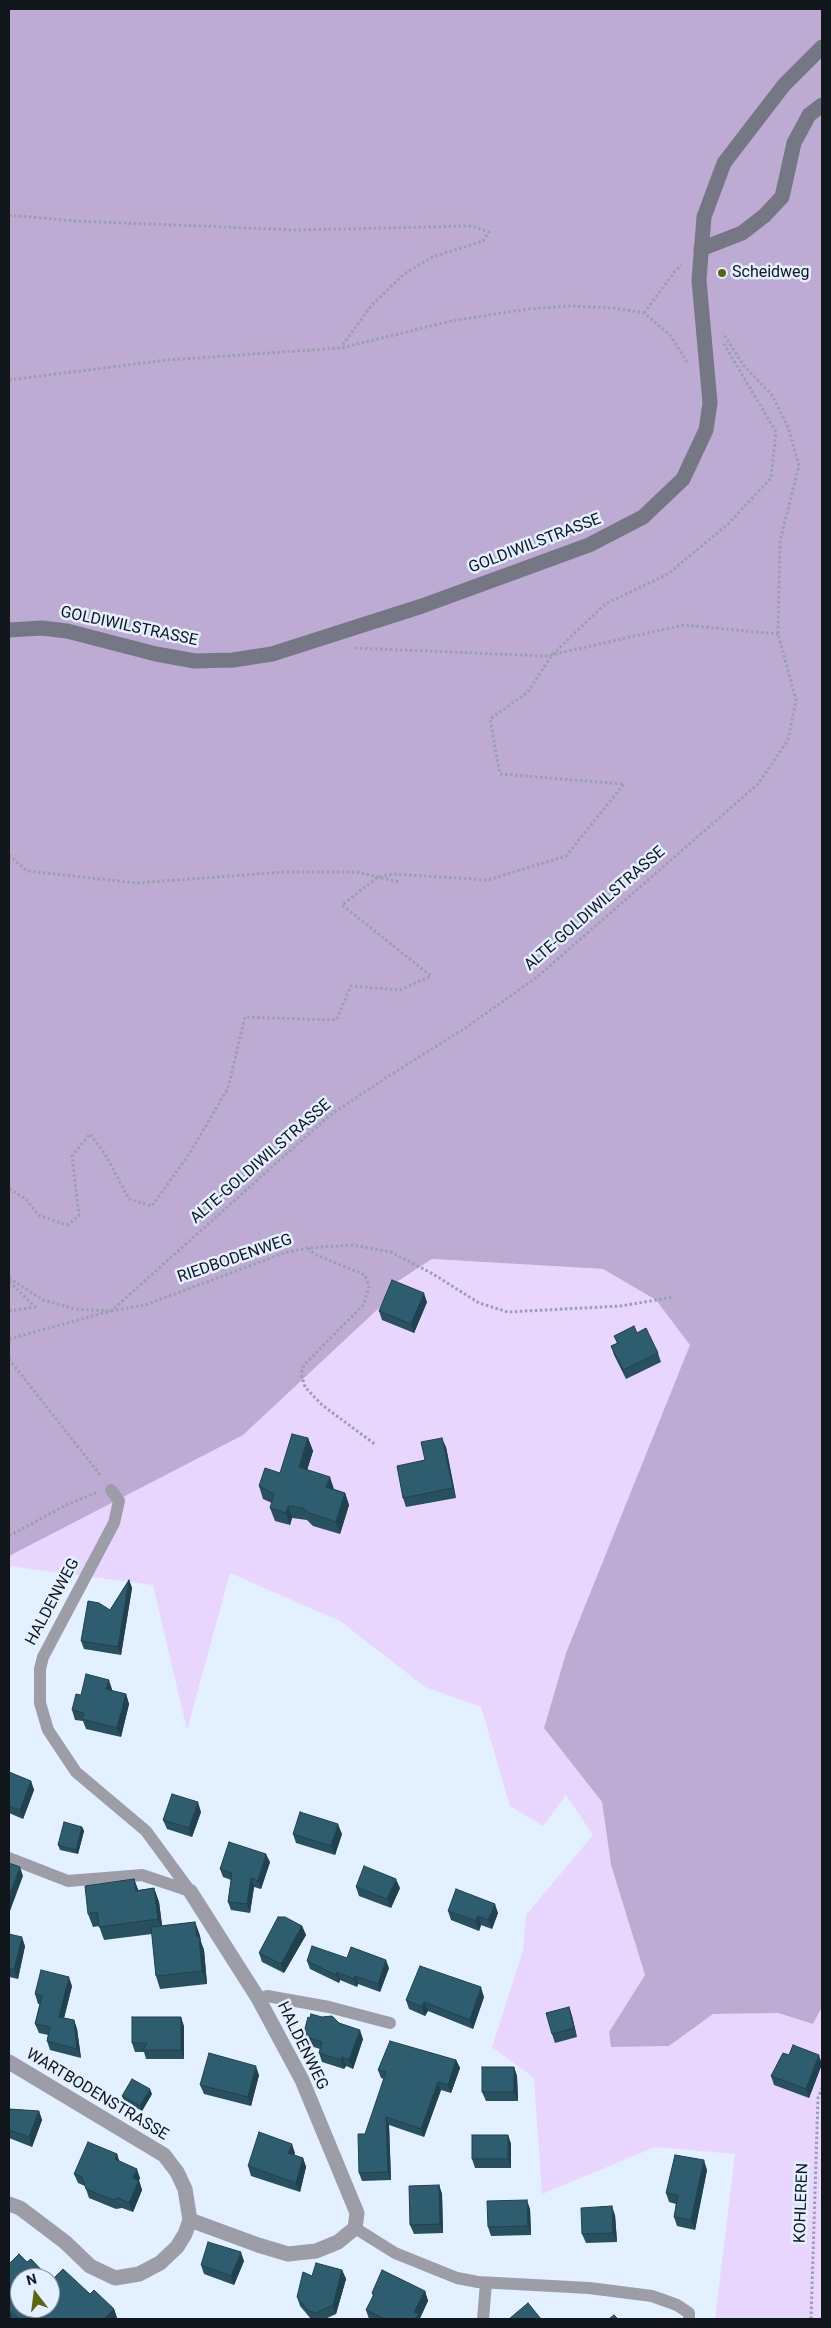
<!DOCTYPE html>
<style>
body{margin:0}
#map{position:relative;width:831px;height:2328px;overflow:hidden;background:#e3f0ff;font-family:Roboto,sans-serif}
canvas{display:block}
.frame{position:absolute;inset:0;border:10px solid #10161c;pointer-events:none}
.north{position:absolute;left:10px;top:2268px;width:50px;height:50px;box-sizing:border-box;background:#e3f0ff;border:1px solid #8f99a4;border-radius:50%;rotate:345deg;font-size:14px;font-weight:700;line-height:20px;text-align:center;color:#10161c}
.north::after{content:'';display:block;margin:auto;width:18px;height:22px;background:#5b670d;clip-path:polygon(50% 0,100% 100%,50% 72%,0 100%)}
</style>
<div id="map">
<canvas width="831" height="2328"></canvas>
<div class="frame"></div>
<div class="north">N</div>
</div>
<script>
const g = document.querySelector('canvas').getContext('2d');
g.lineJoin = 'round';
function paint(path, color) { g.fillStyle = color; g.fill(path, 'evenodd'); }
const shape = rows => new Path2D(rows.map(r => 'M' + r).join(''));
function trace(path, color, width, dash) { g.strokeStyle = color; g.lineWidth = width; g.lineCap = dash ? 'butt' : 'round'; g.setLineDash(dash || []); g.stroke(path); }
function drawText(font, color, halo, rows, align = 'center') {
  g.font = font + ' Roboto,sans-serif'; g.lineWidth = 5; g.setLineDash([]); g.textBaseline = 'middle'; g.strokeStyle = halo; g.fillStyle = color; for (const [text, x, y, turn = 0] of rows) {
    g.save(); g.translate(x, y); g.rotate((+turn || 0) * Math.PI / 180); g.textAlign = isNaN(turn) ? turn : align; if (halo) g.strokeText(text, 0, 0); g.fillText(text, 0, 0); g.restore();
  }
}
const green = shape([
 [432,1259,603,1269,656,1300,691,1345,566,1653,544,1728,602,1802,611,1865,645,1975,609,2032,669,2046,713,2014,778,2013,813,2024,822,2007,822,2319,715,2319,735,2154,655,2147,542,2194,534,2078,492,2047,523,1951,526,1915,593,1835,566,1795,543,1826,510,1806,481,1707,425,1687,340,1621,230,1573,187,1730,153,1585,9,1566,9,1556]
]);
const forest = shape([
 [9,9,822,9,822,2007,813,2024,778,2013,713,2014,669,2046,611,2047,609,2032,645,1975,611,1865,602,1802,544,1728,566,1653,690,1345,656,1300,603,1269,432,1259,394,1284,380,1307,243,1435,9,1556]
]);
const path = shape([
 [9,215,75,221,297,230,472,226,489,232,483,241,432,257,404,274,371,306,341,347],
 [644,313,675,271,682,265],
 [9,380,167,360,341,348,451,321,528,309,569,306,614,308,644,313,670,335,687,362],
 [355,648,546,656,683,625,778,634],
 [9,855,27,871,137,883,284,872,357,872,399,882],
 [9,1189,26,1199,38,1215,67,1225,79,1216,72,1156,90,1134,105,1154,129,1199,152,1206,190,1153,228,1088,245,1017,336,1020,351,986,400,990,431,976,342,905,378,877,393,874,488,880,566,856,624,784,500,774,490,719,527,693,552,655,605,604,668,574,728,524,771,478,776,432,724,344],
 [308,1248,314,1254,365,1275,369,1287,364,1304,304,1365,301,1373,305,1387,322,1405,376,1445],
 [9,1278,43,1300,75,1309,111,1311,145,1305,284,1253,307,1248,352,1245,391,1252,433,1274,479,1303,508,1312,621,1306,673,1297],
 [9,1311,35,1307,9,1281],
 [9,1339,111,1311,329,1116,387,1077,467,1027,537,977,758,784,788,740,796,700,778,634,780,541,799,466,788,427,772,395,744,366,723,333],
 [9,1359,101,1476],
 [9,1536,68,1504,96,1493],
 [811,2319,818,2098,822,2088]
]);
const lane = shape([
 [111,1490,119,1501,114,1523,43,1657,40,1669,40,1703,48,1730,76,1772,146,1831,190,1891],
 [9,1858,68,1881,142,1875,190,1891],
 [258,1998,267,1996,329,2007,390,2023],
 [355,2228,395,2253,457,2278,478,2282,589,2288,652,2296,677,2305,689,2313,689,2319],
 [483,2319,486,2283]
]);
const street = shape([
 [9,2062,164,2155,177,2172,185,2189,190,2220,185,2234,177,2247,160,2263,139,2274,115,2278,90,2266,65,2242,20,2208,9,2204],
 [190,2220,258,2245,288,2254,316,2251,338,2242,355,2228,357,2213,302,2080,258,1998,190,1891]
]);
const secondary = shape([
 [701,249,742,233,764,216,782,197,794,143,809,115,822,105],
 [9,630,42,628,67,631,156,654,195,661,233,660,272,654,422,606,589,545,643,517,683,479,706,430,710,403,699,280,704,217,724,163,784,85,822,47]
]);
const wall = shape([
 [427,1302,414,1333,382,1320,379,1311],
 [637,1333,658,1353,661,1362,626,1379,614,1355,611,1346,617,1343,614,1336],
 [308,1438,313,1451,307,1470,334,1489,345,1493,349,1505,340,1534,313,1526,307,1520,292,1518,290,1525,275,1521,270,1508,272,1503,263,1499,259,1486,280,1473],
 [446,1447,456,1498,406,1507,403,1498,425,1460],
 [129,1580,132,1588,121,1655,84,1649,81,1641,110,1610],
 [112,1689,111,1691,126,1694,129,1704,121,1737,86,1729,83,1721,75,1720,72,1710,81,1695],
 [9,1772,31,1781,34,1790,23,1819,9,1813],
 [201,1812,192,1837,167,1829,163,1820],
 [82,1827,84,1831,78,1854,60,1850,58,1845],
 [293,1834,342,1834,335,1855,296,1843],
 [270,1862,261,1889,254,1887,250,1913,231,1910,228,1902,231,1880,223,1877,220,1869],
 [134,1879,138,1890,154,1888,159,1902,162,1926,195,1922,200,1936,201,1942,204,1950,207,1984,160,1989,156,1976,152,1934,104,1940,99,1926,93,1927,88,1914],
 [356,1887,400,1888,391,1908,359,1896],
 [448,1911,498,1913,492,1929,481,1925,479,1931,451,1920],
 [302,1926,306,1935,284,1973,262,1962,259,1953],
 [9,1934,25,1946,18,1979,9,1977],
 [347,1958,389,1968,380,1992,358,1984,357,1987,340,1980,339,1983,310,1969,307,1961],
 [72,1986,64,2018,74,2020,77,2029,81,2058,50,2050,47,2041,48,2035,39,2033,35,2024,40,2004,38,2004,35,1994],
 [484,1997,473,2029,428,2011,425,2016,409,2009,406,2000],
 [569,2007,572,2016,577,2037,555,2043,552,2034],
 [339,2023,363,2039,353,2069,346,2066,344,2069,322,2062,319,2053,320,2049,307,2045,303,2036],
 [184,2026,184,2059,146,2059,144,2052,135,2052,132,2043],
 [789,2055,822,2064,809,2098,774,2085,771,2076],
 [456,2060,460,2068,451,2093,441,2090,424,2137,389,2125,391,2180,362,2181,359,2173,384,2079,381,2078,378,2070],
 [514,2067,517,2076,518,2101,486,2101,482,2092],
 [259,2075,251,2106,204,2094,200,2085],
 [152,2094,142,2111,124,2101,122,2096],
 [9,2109,39,2111,42,2120,32,2147,9,2138],
 [508,2135,511,2144,511,2168,475,2168,472,2159],
 [295,2153,294,2155,303,2158,306,2167,300,2192,251,2176,248,2166],
 [117,2154,119,2161,140,2178,139,2180,142,2190,133,2212,122,2208,116,2209,89,2198,85,2186,78,2183,74,2174],
 [707,2170,695,2230,677,2226,674,2217,676,2204,669,2202,666,2193],
 [439,2185,442,2194,443,2233,414,2234,410,2225],
 [530,2209,531,2235,491,2236,488,2227],
 [615,2215,617,2242,586,2243,582,2234],
 [244,2261,234,2285,204,2274,201,2265],
 [27,2262,51,2281,90,2294,114,2309,117,2318,116,2319,9,2319,9,2264],
 [342,2270,346,2279,336,2314,325,2319,311,2319,300,2306,297,2297,312,2276],
 [425,2291,428,2301,420,2318,421,2319,369,2319,366,2310,373,2296,372,2293]
]);
const shadedWall = shape([
 [424,1293,427,1302,414,1333,411,1324],
 [308,1438,313,1451,304,1480,299,1467],
 [442,1438,446,1447,456,1498,453,1488],
 [330,1477,334,1489,326,1487],
 [345,1493,349,1505,340,1534,336,1522],
 [288,1506,292,1518,290,1525,286,1513],
 [129,1580,132,1588,121,1655,118,1647],
 [109,1680,112,1689,109,1698,106,1689],
 [126,1694,129,1704,121,1737,117,1728],
 [31,1781,34,1790,23,1819,20,1810],
 [198,1802,201,1812,192,1837,189,1828],
 [338,1824,342,1834,335,1855,331,1846],
 [82,1827,84,1831,78,1854,76,1850],
 [266,1854,270,1862,261,1889,258,1881],
 [20,1867,23,1876,10,1911,9,1909,9,1896],
 [251,1878,254,1887,250,1913,247,1904],
 [134,1879,139,1892,136,1891],
 [396,1879,400,1888,391,1908,387,1899],
 [154,1888,159,1902,163,1932,158,1919],
 [495,1904,498,1913,492,1929,488,1920],
 [478,1916,481,1925,479,1931,476,1921],
 [195,1922,200,1936,201,1942,204,1950,207,1984,202,1971],
 [302,1926,306,1935,284,1973,281,1964],
 [22,1937,25,1946,18,1979,14,1970],
 [386,1960,389,1968,380,1992,378,1984],
 [337,1972,340,1980,339,1983,336,1975],
 [355,1976,358,1984,357,1987,354,1979],
 [69,1977,72,1986,62,2026,59,2017],
 [481,1987,484,1997,473,2029,470,2020],
 [424,2002,428,2011,425,2016,422,2007],
 [569,2007,572,2016,577,2037,574,2028],
 [181,2017,184,2026,184,2059,181,2050],
 [74,2020,77,2029,81,2058,77,2049],
 [360,2030,363,2039,353,2069,349,2060],
 [819,2055,822,2064,809,2098,806,2089],
 [342,2057,346,2066,344,2069,341,2060],
 [456,2060,460,2068,451,2093,448,2085],
 [256,2066,259,2075,251,2106,248,2097],
 [514,2067,517,2076,518,2101,514,2092],
 [438,2082,441,2090,424,2137,421,2129],
 [150,2089,152,2094,142,2111,140,2106],
 [39,2111,42,2120,32,2147,29,2137],
 [386,2117,389,2125,391,2180,388,2172],
 [508,2135,511,2144,511,2168,508,2159],
 [292,2144,295,2153,292,2162,288,2153],
 [117,2154,120,2163,115,2159],
 [303,2158,306,2167,300,2192,296,2183],
 [704,2160,707,2170,695,2230,691,2220],
 [137,2169,140,2178,136,2187,133,2178],
 [139,2181,142,2190,133,2212,129,2203],
 [439,2185,442,2194,443,2233,440,2224],
 [527,2200,530,2209,531,2235,528,2226],
 [612,2206,615,2215,617,2242,613,2233],
 [241,2252,244,2261,234,2285,231,2276],
 [342,2270,346,2279,336,2314,333,2305],
 [425,2291,428,2301,420,2318,421,2319,416,2319,414,2312],
 [114,2309,117,2318,116,2319,104,2319],
 [9,2310,13,2319,9,2319]
]);
const building = shape([
 [392,1280,424,1293,411,1324,379,1311,392,1280],
 [634,1326,637,1333,646,1328,658,1353,623,1370,611,1346,618,1343,614,1336,634,1326],
 [292,1434,308,1438,299,1467,330,1477,326,1487,345,1493,336,1522,309,1513,303,1508,288,1506,286,1513,270,1508,274,1494,259,1486,265,1468,280,1473,292,1434],
 [442,1438,453,1488,403,1498,397,1466,425,1460,421,1442,442,1438],
 [129,1580,118,1647,81,1641,88,1601,99,1603,110,1610,129,1580],
 [86,1674,109,1680,106,1689,126,1694,117,1728,82,1719,84,1713,72,1710,76,1694,81,1695,86,1674],
 [9,1772,31,1781,20,1810,9,1806,9,1772],
 [172,1794,198,1802,189,1828,163,1820,172,1794],
 [300,1812,338,1824,331,1846,293,1834,300,1812],
 [64,1822,82,1827,76,1850,58,1845,64,1822],
 [229,1842,266,1854,258,1881,251,1878,247,1904,228,1902,232,1873,220,1869,229,1842],
 [9,1863,20,1867,9,1896,9,1863],
 [364,1866,396,1879,387,1899,356,1887,364,1866],
 [134,1879,136,1891,154,1888,158,1919,99,1927,97,1912,88,1914,85,1886,134,1879],
 [456,1889,495,1904,488,1920,478,1916,476,1921,448,1911,456,1889],
 [278,1917,285,1917,302,1926,281,1964,259,1953,278,1917],
 [195,1922,197,1937,199,1936,202,1971,156,1976,151,1927,195,1922],
 [9,1934,22,1937,14,1970,9,1968,9,1934],
 [312,1946,347,1958,351,1947,386,1960,378,1984,355,1976,354,1979,337,1972,336,1975,307,1961,312,1946],
 [420,1966,481,1987,470,2020,424,2002,422,2007,406,2000,420,1966],
 [41,1970,69,1977,59,2017,74,2020,77,2049,47,2041,50,2027,35,2024,42,1996,35,1994,41,1970],
 [569,2007,574,2028,552,2034,546,2013,569,2007],
 [311,2014,322,2017,332,2016,339,2023,360,2030,349,2060,342,2057,341,2060,319,2053,322,2042,303,2036,308,2017,310,2018,311,2014],
 [132,2017,181,2017,181,2050,143,2050,147,2043,132,2043,132,2017],
 [390,2041,456,2060,448,2085,438,2082,421,2129,386,2117,388,2172,359,2173,358,2134,365,2134,386,2072,378,2070,390,2041],
 [793,2045,819,2055,806,2089,771,2076,783,2053,789,2055,793,2045],
 [209,2053,256,2066,248,2097,200,2085,209,2053],
 [482,2067,514,2067,514,2092,482,2092,482,2067],
 [132,2079,150,2089,140,2106,122,2096,132,2079],
 [9,2109,39,2111,29,2137,9,2130,9,2109],
 [259,2132,292,2144,288,2153,303,2158,296,2183,248,2166,259,2132],
 [472,2135,508,2135,508,2159,472,2159,472,2135],
 [88,2142,117,2154,115,2159,137,2169,133,2178,139,2181,129,2203,118,2198,113,2200,86,2189,82,2177,74,2174,88,2142],
 [675,2155,704,2160,691,2220,674,2217,678,2195,666,2193,675,2155],
 [439,2185,440,2224,410,2225,409,2186,439,2185],
 [527,2200,528,2226,488,2227,487,2201,527,2200],
 [612,2206,613,2233,582,2234,581,2208,612,2206],
 [208,2242,241,2252,231,2276,201,2265,208,2242],
 [19,2254,27,2262,31,2259,49,2278,20,2278,20,2308,50,2308,50,2280,51,2281,63,2269,90,2294,94,2290,114,2309,104,2319,19,2319,9,2310,9,2311,9,2264,19,2254],
 [316,2263,342,2270,333,2305,316,2313,309,2311,297,2297,303,2272,312,2276,316,2263],
 [382,2270,425,2291,414,2312,419,2314,416,2319,385,2319,366,2310,374,2294,372,2293,382,2270],
 [528,2303,541,2319,509,2319,528,2303],
 [614,2315,618,2319,609,2319,614,2315]
]);
const markers = [
 [722,273,5,"#5b670d"]
];
const poiNames = [
 ["Scheidweg",732,273]
];
const streetNames = [
 ["GOLDIWILSTRASSE",535,544,-21],
 ["GOLDIWILSTRASSE",129,627,12],
 ["ALTE-GOLDIWILSTRASSE",595,909,-41],
 ["ALTE-GOLDIWILSTRASSE",261,1162,-41],
 ["RIEDBODENWEG",235,1259,-19],
 ["HALDENWEG",53,1602,-62],
 ["HALDENWEG",302,2046,64],
 ["WARTBODENSTRASSE",97,2095,31],
 ["KOHLEREN",802,2203,-88]
];
paint(green, '#e9d6ff');
paint(forest, '#beabd3');
trace(path, '#97a1ad', 3, [2.5, 2.5]);
trace(lane, '#9c9da7', 12);
trace(street, '#9c9da7', 15);
trace(secondary, '#757784', 15);
paint(wall, '#28505f');
paint(shadedWall, '#20414e');
paint(building, '#2e5d6f');
trace(building, '#20414e', 1);
for (const [x, y, r, color] of markers) { const dot = new Path2D(); dot.arc(x, y, r, 0, 2 * Math.PI); g.fillStyle = color; g.fill(dot); trace(dot, '#e3f0ff', 2); }
drawText('16px', '#10161c', '#e3f0ff', poiNames, 'left');
drawText('16px', '#10161c', '#e3f0ff', streetNames);
</script>
